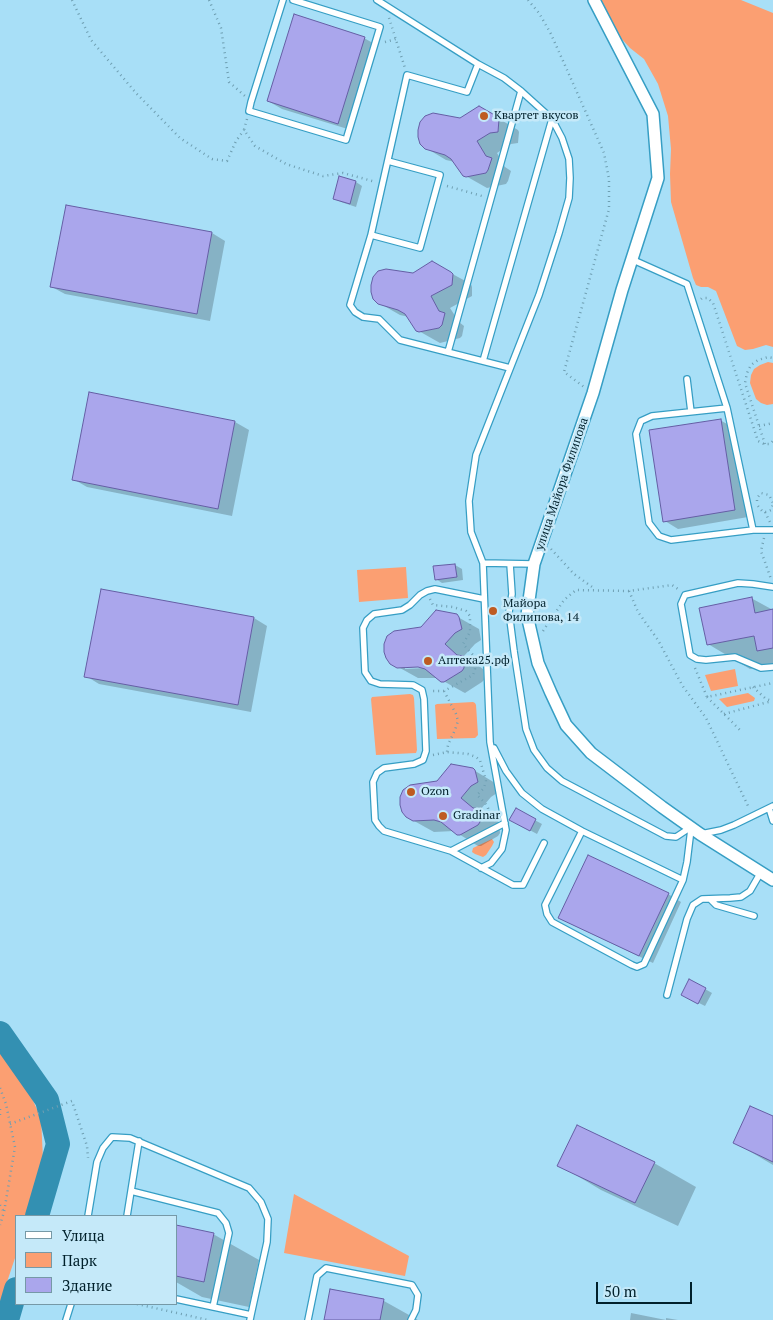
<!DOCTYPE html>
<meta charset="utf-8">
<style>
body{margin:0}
#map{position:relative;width:773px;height:1320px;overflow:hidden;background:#a8dff7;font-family:"PT Serif",serif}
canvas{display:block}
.legend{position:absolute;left:15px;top:1215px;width:162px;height:90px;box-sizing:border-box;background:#c5e9f9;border:1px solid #7699a7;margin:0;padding:6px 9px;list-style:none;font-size:15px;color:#00202b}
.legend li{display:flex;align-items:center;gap:10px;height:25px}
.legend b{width:25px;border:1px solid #7699a7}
.scale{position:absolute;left:596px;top:1282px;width:96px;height:22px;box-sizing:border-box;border:2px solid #00202b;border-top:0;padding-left:6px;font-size:15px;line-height:18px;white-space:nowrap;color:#00202b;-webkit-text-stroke:4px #c5e9f9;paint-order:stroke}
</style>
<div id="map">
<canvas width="773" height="1320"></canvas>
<ul class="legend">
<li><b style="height:6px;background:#fff"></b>Улица</li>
<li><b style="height:14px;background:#fb9f72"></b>Парк</li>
<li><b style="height:14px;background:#aaa6ec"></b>Здание</li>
</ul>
<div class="scale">50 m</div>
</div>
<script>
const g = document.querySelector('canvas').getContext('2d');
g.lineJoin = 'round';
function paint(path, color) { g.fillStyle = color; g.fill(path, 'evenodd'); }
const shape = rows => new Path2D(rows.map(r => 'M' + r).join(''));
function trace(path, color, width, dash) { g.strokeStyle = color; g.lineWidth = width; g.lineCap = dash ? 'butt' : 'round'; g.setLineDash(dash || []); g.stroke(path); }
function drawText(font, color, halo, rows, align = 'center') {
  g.font = font + ' "PT Serif",serif'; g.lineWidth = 5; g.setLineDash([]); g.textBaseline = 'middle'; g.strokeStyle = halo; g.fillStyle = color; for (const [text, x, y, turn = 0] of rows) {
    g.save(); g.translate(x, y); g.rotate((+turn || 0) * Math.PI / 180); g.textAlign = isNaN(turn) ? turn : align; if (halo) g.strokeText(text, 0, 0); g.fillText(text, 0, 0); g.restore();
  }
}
const green = shape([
 [591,0,741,0,773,13,773,347,766,345,753,349,745,350,737,346,716,291,708,287,701,287,696,285,693,278,671,202,670,174,671,149,668,116,658,84,644,59,630,48,610,26],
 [768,362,773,363,773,404,767,405,761,403,756,399,750,383,751,375,754,369,760,365],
 [406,567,408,598,359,602,357,570],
 [735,669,738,686,711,691,705,675],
 [748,693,755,698,754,701,727,707,719,699],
 [410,694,413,695,414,698,417,750,416,753,376,755,371,699,372,697],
 [473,702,475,703,476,705,478,735,475,738,437,739,435,705,437,704],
 [492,839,494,842,492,846,486,855,483,857,475,854,472,852,473,848],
 [0,1050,29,1092,41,1118,43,1159,38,1188,29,1216,16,1216,16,1255,0,1303],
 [294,1194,409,1256,405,1276,284,1253]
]);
const shadow = shape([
 [364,38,378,46,351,130,282,109,268,101],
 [479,107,518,130,519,132,518,143,511,144,497,153,505,167,511,171,508,181,506,184,487,188,464,175,455,162,446,160,426,148,460,119],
 [356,182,362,186,356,207,341,202,335,199],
 [212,233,225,241,210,321,65,294,52,287],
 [432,263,471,284,472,287,472,296,450,308,459,322,464,326,462,336,460,338,440,343,417,330,409,317,400,315,379,303,414,274],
 [90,394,235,422,249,430,232,516,87,487,73,479],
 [720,420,734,428,748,517,678,529,665,521],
 [455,565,462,569,463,580,442,583,436,579],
 [751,598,773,610,773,664,750,669,708,644],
 [456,616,479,629,481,640,475,644,464,656,483,669,484,680,482,682,465,693,463,692,438,678,418,678,391,663,422,628],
 [424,665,424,668,405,669,405,666],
 [254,618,267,626,251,712,99,684,86,676],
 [472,769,495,783,497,793,491,797,480,810,499,822,500,833,498,836,481,846,478,846,454,831,434,832,407,817,438,782],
 [516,810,542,824,537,834,511,820],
 [668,894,681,902,653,963,573,925,559,917],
 [705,989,712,993,705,1006,689,998],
 [773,1118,773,1165,734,1142],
 [654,1163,696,1187,678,1226,601,1190,559,1165],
 [176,1227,213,1234,259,1260,249,1307,202,1297,176,1282],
 [331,1290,384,1301,418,1320,326,1320],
 [631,1313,666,1320,630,1320],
 [666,1318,678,1320,666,1320]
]);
const river = shape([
 [0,1033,47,1100,58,1144,37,1216],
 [7,1320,16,1289]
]);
const building = shape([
 [294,14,365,37,338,124,267,101,294,14],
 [479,106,498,117,499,119,498,132,490,133,477,141,486,156,492,158,488,170,486,173,466,177,463,176,451,159,445,155,425,149,420,144,418,137,418,130,420,122,425,116,433,113,460,118,479,106],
 [339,176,356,181,350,204,333,199,339,176],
 [66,205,212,232,197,314,50,287,66,205],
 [432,261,451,272,453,274,452,285,431,296,439,311,445,313,442,325,439,328,419,332,416,331,405,314,398,310,378,304,373,299,371,292,371,285,373,277,378,271,386,269,413,273,432,261],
 [89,392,235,421,218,509,72,480,89,392],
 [721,419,735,510,663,522,649,430,721,419],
 [455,564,457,577,435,580,433,566,455,564],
 [101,589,254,617,238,705,84,677,101,589],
 [752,597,755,613,773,609,773,648,757,651,754,636,707,645,699,608,752,597],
 [436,610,457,614,459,617,462,629,455,633,445,644,457,655,464,656,464,668,462,671,444,682,441,682,425,669,418,667,397,668,390,664,386,658,384,652,384,644,387,636,394,631,421,627,436,610],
 [451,764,473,768,475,770,478,782,471,786,461,798,473,808,479,809,480,822,478,825,460,835,457,835,441,822,434,820,413,821,406,817,402,812,400,805,400,797,403,790,410,785,437,781,451,764],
 [516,808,536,819,530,831,509,820,516,808],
 [588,855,669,893,639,956,558,918,588,855],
 [689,979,706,988,698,1004,681,995,689,979],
 [750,1106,773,1116,773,1162,733,1143,750,1106],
 [577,1125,655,1162,635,1203,557,1166,577,1125],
 [176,1225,214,1233,204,1282,176,1276,176,1225],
 [330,1289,384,1299,380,1320,324,1320,330,1289]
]);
const path = shape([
 [72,0,91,40,136,93,180,138,212,159,227,161,236,141,244,130],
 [209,0,221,28,229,82,245,96],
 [528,0,539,13,551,34,604,153,609,179,609,209,564,372,584,387],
 [389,18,405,68],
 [385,42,396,39],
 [247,119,244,130,255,146,286,164,323,176,343,173,376,182],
 [447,186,482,196],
 [701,299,702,298,708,298,713,303,758,441,764,444,770,444,773,441],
 [759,426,773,423],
 [765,444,745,383,747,373,751,365,758,360,768,357,773,358],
 [757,501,757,498,761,493,769,495,773,503],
 [758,506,763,512,767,512,771,510,773,504],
 [765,512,770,522],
 [764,538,761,551,771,579],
 [551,549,574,574,595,589],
 [629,591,638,612,658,640,682,685,706,718,749,808],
 [430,599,433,605,453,607,466,611,470,616,470,632,463,644,473,655,475,669,473,675,444,691,431,691],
 [543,631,564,600,576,590,629,591,672,585,678,589],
 [695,668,707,697,773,683],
 [753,687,766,699,772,701],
 [444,691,456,714,458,721,455,730,448,745,447,752],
 [707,697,742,732],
 [724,714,772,701],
 [433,755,447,752,468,754,476,757,480,760,486,781,484,788,477,795,485,803,488,808,489,823],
 [0,1088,6,1104,15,1147,4,1212,0,1225],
 [0,1109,0,1115],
 [10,1124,72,1101,87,1146,88,1158],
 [0,1205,4,1212],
 [137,1304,208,1320]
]);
const lane = shape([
 [283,0,251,102,249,111,346,140,380,27,293,0],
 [377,0,478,64,504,78,521,91,552,119,562,138,569,159,570,178,569,198,559,233,539,295,476,455,469,501,471,532,483,563],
 [478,64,467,92,407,75,371,235,350,305,355,312,363,317,379,319,400,340,510,368],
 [371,235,420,248,440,175,388,161],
 [631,259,687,284,727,408,753,530,773,530],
 [448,352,521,91],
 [483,361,552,119],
 [687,379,691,412],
 [727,408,652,416,641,421,636,434,649,523,659,536,671,540,753,530],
 [510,564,512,594,509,612,514,651,526,729,534,750,547,768,562,781,666,836,676,837,691,827],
 [773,587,753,584,738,583,685,595,681,604,690,655,697,659,706,660,735,657,761,668,773,667],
 [484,599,435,589,427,591,420,595,410,605,402,610,374,614,367,620,363,628,365,672,371,681,380,684,413,685,422,690,424,699,426,751,423,760,414,764,384,768,377,773,373,782,375,820,379,826,384,831,451,851,505,823],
 [494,748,506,771,522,793,542,809,582,831,683,880,687,862,691,829],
 [769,808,773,821],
 [582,831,545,905,547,914,552,922,632,965,637,967,644,964,683,880],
 [701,834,721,830,734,825,773,806],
 [451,851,513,885,523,885,544,843],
 [481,868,491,863,502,849,506,830,490,742,483,563,534,564],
 [710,899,716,905,754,916],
 [667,995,687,919,693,905,702,899,730,898,741,897,750,891,761,872],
 [131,1191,218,1213,226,1223,229,1233,213,1307],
 [88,1216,97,1162,103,1148,112,1137,130,1138,249,1188,261,1202,268,1219,267,1242,251,1315],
 [127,1216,139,1141],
 [176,1299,251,1315,250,1320],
 [66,1320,71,1304],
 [308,1320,317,1276,326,1268,412,1285,418,1295,416,1310,411,1320]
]);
const street = shape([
 [594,0,653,114,658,178,622,290,593,393,534,564,527,615,538,663,551,693,566,725,591,753,662,807,700,834,773,880]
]);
const markers = [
 [484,116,5,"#be5b22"],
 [493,611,5,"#be5b22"],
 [428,661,5,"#be5b22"],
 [411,792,5,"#be5b22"],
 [443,816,5,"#be5b22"]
];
const poiNames = [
 ["Квартет вкусов",494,116],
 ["Майора",503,604],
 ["Филипова, 14",503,618],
 ["Аптека25.рф",438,661],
 ["Ozon",421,792],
 ["Gradinar",453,816]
];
const streetNames = [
 ["улица Майора Филипова",562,484,-71]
];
paint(green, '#fb9f72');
paint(shadow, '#0003');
trace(river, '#3390b2', 24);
paint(building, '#aaa6ec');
trace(building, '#655ea4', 1);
trace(lane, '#369ec4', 8);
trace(street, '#369ec4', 14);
trace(path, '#6f9fb2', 2.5, [1, 4]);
trace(lane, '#fff', 5.5);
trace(street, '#fff', 11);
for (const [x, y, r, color] of markers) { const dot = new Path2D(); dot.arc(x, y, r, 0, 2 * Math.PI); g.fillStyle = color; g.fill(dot); trace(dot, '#c5e9f9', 2); }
drawText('12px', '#00202b', '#c5e9f9', poiNames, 'left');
drawText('12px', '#00202b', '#c5e9f9', streetNames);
</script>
